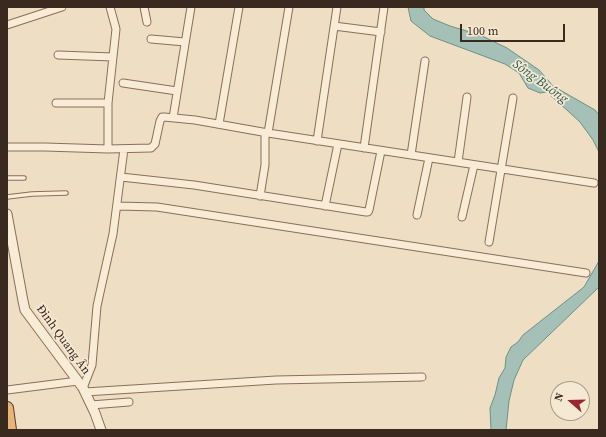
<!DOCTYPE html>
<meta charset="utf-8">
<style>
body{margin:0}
#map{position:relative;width:606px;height:437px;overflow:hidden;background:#eedec3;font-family:"Source Serif 4",serif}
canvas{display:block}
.frame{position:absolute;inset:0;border:8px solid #39291e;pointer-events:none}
.north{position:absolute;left:550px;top:381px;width:40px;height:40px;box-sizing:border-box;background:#f6e9d3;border:1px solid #aa9c8b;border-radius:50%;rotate:290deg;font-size:11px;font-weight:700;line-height:16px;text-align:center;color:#39291e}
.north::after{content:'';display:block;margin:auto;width:14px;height:18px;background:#982932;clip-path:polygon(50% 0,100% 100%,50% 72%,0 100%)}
.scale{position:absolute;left:460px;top:24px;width:105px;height:18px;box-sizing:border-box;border:2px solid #39291e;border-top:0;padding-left:5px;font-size:12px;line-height:14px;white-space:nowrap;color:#39291e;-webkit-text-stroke:3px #f6e9d3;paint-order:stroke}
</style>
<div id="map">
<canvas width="606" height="437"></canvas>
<div class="frame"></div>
<div class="north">N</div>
<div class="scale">100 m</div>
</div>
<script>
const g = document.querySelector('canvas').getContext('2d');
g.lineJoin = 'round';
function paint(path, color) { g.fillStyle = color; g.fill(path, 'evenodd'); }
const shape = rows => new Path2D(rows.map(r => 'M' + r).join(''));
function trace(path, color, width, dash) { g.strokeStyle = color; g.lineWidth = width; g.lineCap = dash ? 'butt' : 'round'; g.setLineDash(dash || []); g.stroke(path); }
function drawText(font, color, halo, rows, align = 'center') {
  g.font = font + ' "Source Serif 4",serif'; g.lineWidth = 3.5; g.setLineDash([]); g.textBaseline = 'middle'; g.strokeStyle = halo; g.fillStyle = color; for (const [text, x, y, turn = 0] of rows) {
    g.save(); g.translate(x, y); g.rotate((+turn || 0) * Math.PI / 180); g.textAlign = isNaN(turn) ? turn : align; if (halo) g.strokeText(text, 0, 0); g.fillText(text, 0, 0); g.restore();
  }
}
const water = shape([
 [408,7,424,7,424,10,433,19,450,26,480,35,507,48,539,70,553,86,595,110,599,115,599,152,593,140,580,122,547,92,540,93,528,88,519,73,505,64,430,36,411,21,408,7],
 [599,261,599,287,523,360,514,380,509,401,506,430,491,430,490,408,495,395,499,378,505,368,506,357,511,347,518,342,523,335,584,287,599,261]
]);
const service = shape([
 [7,178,24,178],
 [7,197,32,194,66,193]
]);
const minor = shape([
 [144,7,147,22],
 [7,25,62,7],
 [334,26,381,32],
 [151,39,185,42],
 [58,55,113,57],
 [123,83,177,91],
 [56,103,108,103],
 [173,118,191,7],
 [219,124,239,7],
 [268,133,289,7],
 [317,141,337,7],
 [7,147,45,147,108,149,151,148,155,144,160,121,162,117,164,117,195,120,268,133,594,183],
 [364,148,384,7],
 [108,149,108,103,116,29,110,7],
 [411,155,425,61],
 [458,162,467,97],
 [121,177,194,185,366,212,368,212,369,210,381,151],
 [260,196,265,165,265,133],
 [117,206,157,207,586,273],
 [325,206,338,144],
 [417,215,429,158],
 [462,217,474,165],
 [489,242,513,98],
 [83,388,92,365,97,306,113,234,124,149],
 [7,390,78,381],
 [85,392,276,380,422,377],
 [91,405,129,402]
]);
const tertiary = shape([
 [7,214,23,301,25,310,83,388,95,413,101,430]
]);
const trunk = shape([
 [7,408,10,430]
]);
const streetNames = [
 ["Đinh Quang Ân",63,340,54]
];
const waterNames = [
 ["Sông Buông",540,82,36]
];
paint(water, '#a5c1b7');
trace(water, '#6c9084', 1);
trace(service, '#896f5a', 5.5);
trace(minor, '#896f5a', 9);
trace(tertiary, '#896f5a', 11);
trace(trunk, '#573e2e', 14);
trace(service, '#f9ecd6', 3.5);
trace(minor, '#f9ecd6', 7);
trace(tertiary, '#f9ecd6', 9);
trace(trunk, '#e8b477', 12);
drawText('12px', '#39291e', '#f6e9d3', streetNames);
drawText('italic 13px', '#2d5953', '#f6e9d3', waterNames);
</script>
